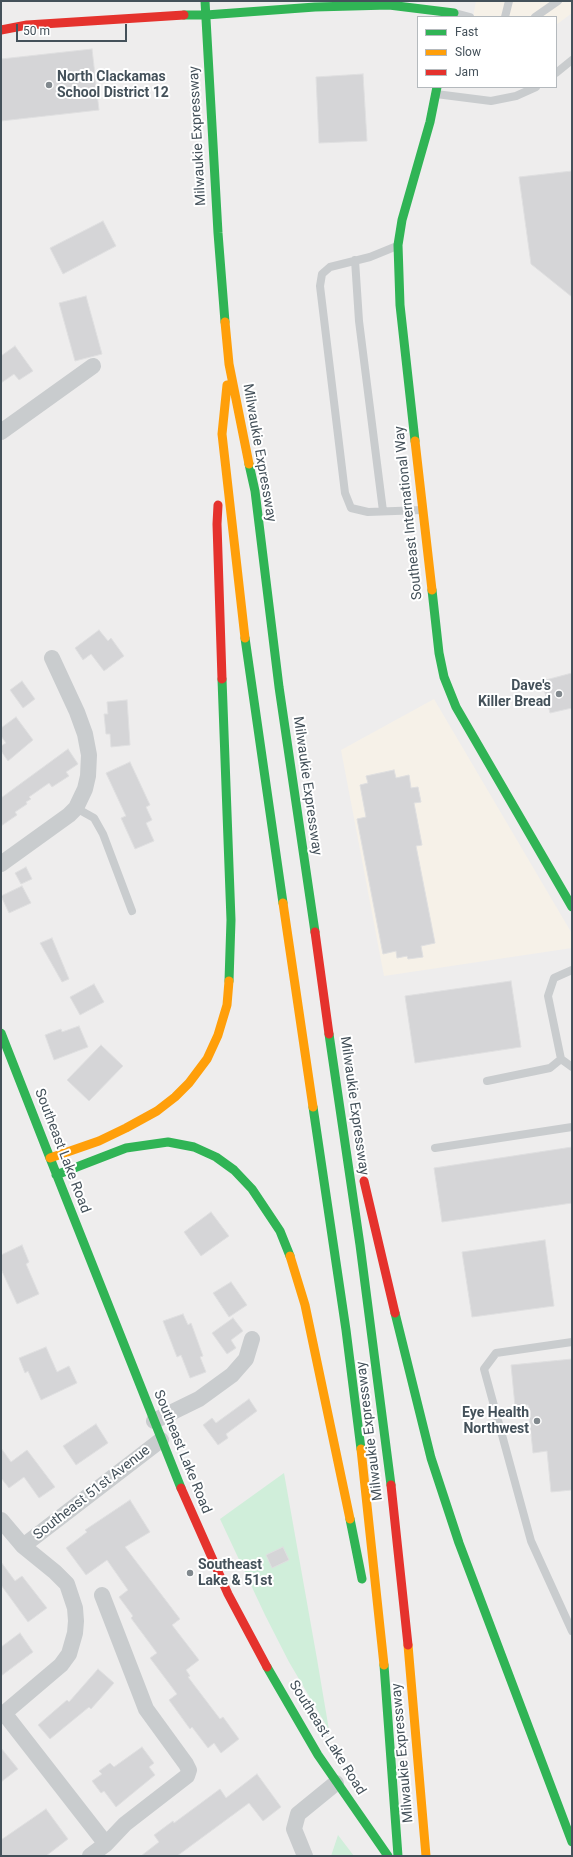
<!DOCTYPE html>
<style>
body{margin:0}
#map{position:relative;width:573px;height:1857px;overflow:hidden;background:#eeeded;font-family:Roboto,sans-serif}
canvas{display:block}
.frame{position:absolute;inset:0;border:2px solid #44515a;pointer-events:none}
.legend{position:absolute;left:417px;top:16px;width:140px;height:72px;box-sizing:border-box;background:#fff;border:1px solid #b4b9bd;margin:0;padding:5px 7px;list-style:none;font-size:12px;color:#44515a}
.legend li{display:flex;align-items:center;gap:8px;height:20px}
.legend b{width:20px;border:1px solid #b4b9bd}
.scale{position:absolute;left:16px;top:24px;width:111px;height:18px;box-sizing:border-box;border:2px solid #44515a;border-top:0;padding-left:5px;font-size:12px;line-height:14px;white-space:nowrap;color:#44515a;-webkit-text-stroke:3px #fff;paint-order:stroke}
</style>
<div id="map">
<canvas width="573" height="1857"></canvas>
<div class="frame"></div>
<ul class="legend">
<li><b style="height:5px;background:#30b455"></b>Fast</li>
<li><b style="height:5px;background:#ff9f0a"></b>Slow</li>
<li><b style="height:5px;background:#e5322d"></b>Jam</li>
</ul>
<div class="scale">50 m</div>
</div>
<script>
const g = document.querySelector('canvas').getContext('2d');
g.lineJoin = 'round';
function paint(path, color) { g.fillStyle = color; g.fill(path, 'evenodd'); }
const shape = rows => new Path2D(rows.map(r => 'M' + r).join(''));
function trace(path, color, width, dash) { g.strokeStyle = color; g.lineWidth = width; g.lineCap = dash ? 'butt' : 'round'; g.setLineDash(dash || []); g.stroke(path); }
function drawText(font, color, halo, rows, align = 'center') {
  g.font = font + ' Roboto,sans-serif'; g.lineWidth = 4; g.setLineDash([]); g.textBaseline = 'middle'; g.strokeStyle = halo; g.fillStyle = color; for (const [text, x, y, turn = 0] of rows) {
    g.save(); g.translate(x, y); g.rotate((+turn || 0) * Math.PI / 180); g.textAlign = isNaN(turn) ? turn : align; if (halo) g.strokeText(text, 0, 0); g.fillText(text, 0, 0); g.restore();
  }
}
const commercial = shape([
 [476,1,572,1,572,13,556,25,556,17,473,17],
 [434,699,571,932,572,948,384,976,341,750]
]);
const green = shape([
 [284,1473,317,1659,329,1730,289,1662,265,1615,220,1519],
 [338,1835,354,1856,331,1856]
]);
const building = shape([
 [92,49,99,110,1,121,1,59,92,49],
 [363,74,367,141,319,143,316,77,363,74],
 [572,171,572,297,531,264,519,177,572,171],
 [103,221,116,246,63,274,50,248,103,221],
 [86,296,102,354,75,361,59,303,86,296],
 [15,346,33,371,19,380,14,374,1,383,1,356,15,346],
 [99,630,108,641,111,638,124,656,104,671,91,654,83,660,75,648,99,630],
 [572,673,572,708,550,713,542,681,572,673],
 [22,681,35,699,23,708,10,690,22,681],
 [127,700,130,745,111,747,110,734,106,734,104,714,108,714,107,702,127,700],
 [16,717,33,740,8,761,1,751,1,746,6,743,1,736,1,728,16,717],
 [68,749,78,764,66,772,69,776,52,787,49,783,29,797,31,799,26,802,27,804,15,812,17,815,1,826,1,798,68,749],
 [130,762,150,805,146,807,152,820,146,823,154,841,135,849,121,818,126,816,106,773,130,762],
 [394,770,396,778,409,775,411,788,418,787,421,802,414,803,422,845,416,846,435,943,421,946,423,957,408,959,407,956,397,958,396,951,383,954,357,819,366,817,360,785,368,783,366,776,394,770],
 [26,867,32,879,21,884,15,873,26,867],
 [22,886,31,903,9,913,1,896,22,886],
 [52,938,69,979,62,982,40,943,52,938],
 [511,981,521,1047,415,1063,405,996,511,981],
 [94,984,104,1002,80,1015,70,997,94,984],
 [79,1026,88,1047,54,1060,45,1035,61,1029,62,1032,79,1026],
 [101,1045,123,1066,89,1101,67,1080,101,1045],
 [572,1147,572,1203,442,1222,434,1168,572,1147],
 [211,1212,229,1236,201,1256,184,1232,211,1212],
 [545,1240,554,1306,472,1317,462,1252,545,1240],
 [22,1245,29,1262,26,1264,39,1294,17,1304,1,1269,1,1255,22,1245],
 [231,1282,247,1305,229,1317,213,1293,231,1282],
 [183,1314,188,1325,191,1323,203,1356,200,1357,206,1372,190,1378,181,1355,177,1357,163,1321,183,1314],
 [233,1318,243,1331,231,1340,236,1348,227,1354,212,1333,233,1318],
 [46,1347,57,1372,69,1366,77,1383,41,1400,28,1371,25,1373,19,1358,46,1347],
 [572,1359,572,1490,551,1492,547,1451,533,1453,528,1405,515,1406,511,1365,572,1359],
 [249,1399,257,1411,226,1434,228,1438,218,1445,203,1425,212,1418,216,1423,249,1399],
 [96,1424,108,1443,76,1465,63,1446,96,1424],
 [1,1448,11,1462,27,1450,55,1487,39,1498,24,1477,9,1488,1,1478,1,1448],
 [130,1500,150,1532,125,1547,180,1619,172,1625,199,1660,186,1670,190,1676,188,1677,220,1719,223,1717,239,1739,221,1753,214,1743,208,1748,192,1727,190,1729,169,1700,177,1694,150,1658,157,1653,131,1618,133,1616,119,1597,128,1590,107,1560,86,1575,66,1548,87,1532,85,1530,130,1500],
 [283,1547,289,1560,272,1568,266,1555,283,1547],
 [1,1562,15,1581,22,1576,47,1608,28,1622,1,1585,1,1562],
 [20,1633,33,1652,1,1676,1,1647,20,1633],
 [98,1669,114,1683,91,1709,89,1707,50,1739,38,1725,67,1700,69,1702,98,1669],
 [142,1747,154,1763,149,1767,155,1775,116,1807,104,1791,101,1793,92,1781,102,1774,99,1771,110,1763,114,1767,142,1747],
 [1,1748,18,1769,1,1782,1,1748],
 [257,1774,281,1807,263,1821,249,1803,177,1856,141,1856,159,1842,154,1835,173,1821,174,1823,220,1789,226,1798,257,1774],
 [46,1809,68,1839,46,1856,1,1856,1,1840,46,1809]
]);
const lane = shape([
 [455,13,470,17],
 [505,17,509,1],
 [535,17,558,1],
 [556,73,572,60],
 [436,94,491,101,516,96,536,87],
 [397,246,370,257,330,267,322,274,320,286,345,493,351,508,368,512,422,510],
 [355,260,359,321,383,511],
 [76,808,94,818,103,834,132,911],
 [572,970,554,978,548,996,561,1059,572,1067],
 [487,1081,550,1068,561,1059],
 [435,1148,572,1127],
 [572,1342,496,1353,484,1369,531,1541,572,1631]
]);
const street = shape([
 [1,432,93,366],
 [1,864,69,815,76,808,85,789,88,776,89,755,85,734,77,712,52,658],
 [154,1421,199,1399,232,1375,246,1359,252,1339],
 [1,1520,23,1546,55,1572,67,1584,75,1608,76,1621,75,1633,69,1654,61,1665,1,1716],
 [23,1546,161,1440],
 [4,1713,106,1844],
 [90,1856,106,1844,125,1824,187,1776,189,1770,186,1764,146,1709,102,1595],
 [305,1856,294,1829,298,1814,336,1783]
]);
const fast = shape([
 [205,1,218,233,225,322],
 [184,15,206,15,315,7,389,5,454,13],
 [415,441,400,305,398,245,402,220,430,122,437,87],
 [249,464,255,491,279,687,315,932],
 [432,590,439,653,444,677,456,707,572,907],
 [245,638,283,903],
 [222,679,231,920,229,981],
 [1,1033,50,1158],
 [329,1034,360,1245,391,1485],
 [313,1107,346,1330,361,1449],
 [50,1158,181,1488],
 [56,1175,126,1148,168,1142,194,1147,216,1157,234,1170,252,1189,280,1231,290,1256],
 [395,1313,431,1458,459,1543,572,1842],
 [350,1519,362,1579],
 [384,1665,398,1856],
 [267,1667,318,1755,388,1856]
]);
const slow = shape([
 [225,322,229,364,249,464],
 [227,385,222,434,245,638],
 [415,441,432,590],
 [283,903,313,1107],
 [50,1158,99,1141,126,1128,157,1111,175,1097,189,1083,207,1059,218,1035,227,1005,229,981],
 [290,1256,305,1305,350,1519],
 [361,1449,384,1665],
 [408,1645,426,1856]
]);
const jam = shape([
 [1,30,27,25,184,15],
 [218,505,217,524,222,679],
 [315,932,329,1034],
 [364,1181,395,1313],
 [391,1485,408,1645],
 [181,1488,228,1594,267,1667]
]);
const markers = [
 [49,85,4,"#80888d"],
 [559,694,4,"#80888d"],
 [537,1421,4,"#80888d"],
 [190,1573,4,"#80888d"]
];
const poiNames = [
 ["North Clackamas",57,77],
 ["School District 12",57,93],
 ["Dave's",551,686,"right"],
 ["Killer Bread",551,702,"right"],
 ["Eye Health",529,1413,"right"],
 ["Northwest",529,1429,"right"],
 ["Southeast",198,1565],
 ["Lake & 51st",198,1581]
];
const streetNames = [
 ["Milwaukie Expressway",198,136,-93],
 ["Milwaukie Expressway",259,453,80],
 ["Southeast International Way",409,513,-96],
 ["Milwaukie Expressway",307,786,82],
 ["Milwaukie Expressway",354,1106,82],
 ["Southeast Lake Road",62,1151,69],
 ["Milwaukie Expressway",370,1431,-97],
 ["Southeast Lake Road",182,1452,68],
 ["Southeast 51st Avenue",92,1493,-38],
 ["Southeast Lake Road",327,1738,58],
 ["Milwaukie Expressway",403,1753,-95]
];
paint(commercial, '#f6f1e8');
paint(green, '#d0eeda');
paint(building, '#d5d5d7');
trace(building, '#dfdfe0', 1);
trace(lane, '#c9ccce', 8);
trace(street, '#c9ccce', 16);
trace(fast, '#30b455', 9);
trace(slow, '#ff9f0a', 9);
trace(jam, '#e5322d', 9);
for (const [x, y, r, color] of markers) { const dot = new Path2D(); dot.arc(x, y, r, 0, 2 * Math.PI); g.fillStyle = color; g.fill(dot); trace(dot, '#fff', 1.5); }
drawText('bold 14px', '#44515a', '#fff', poiNames, 'left');
drawText('14px', '#44515a', '#fff', streetNames);
</script>
